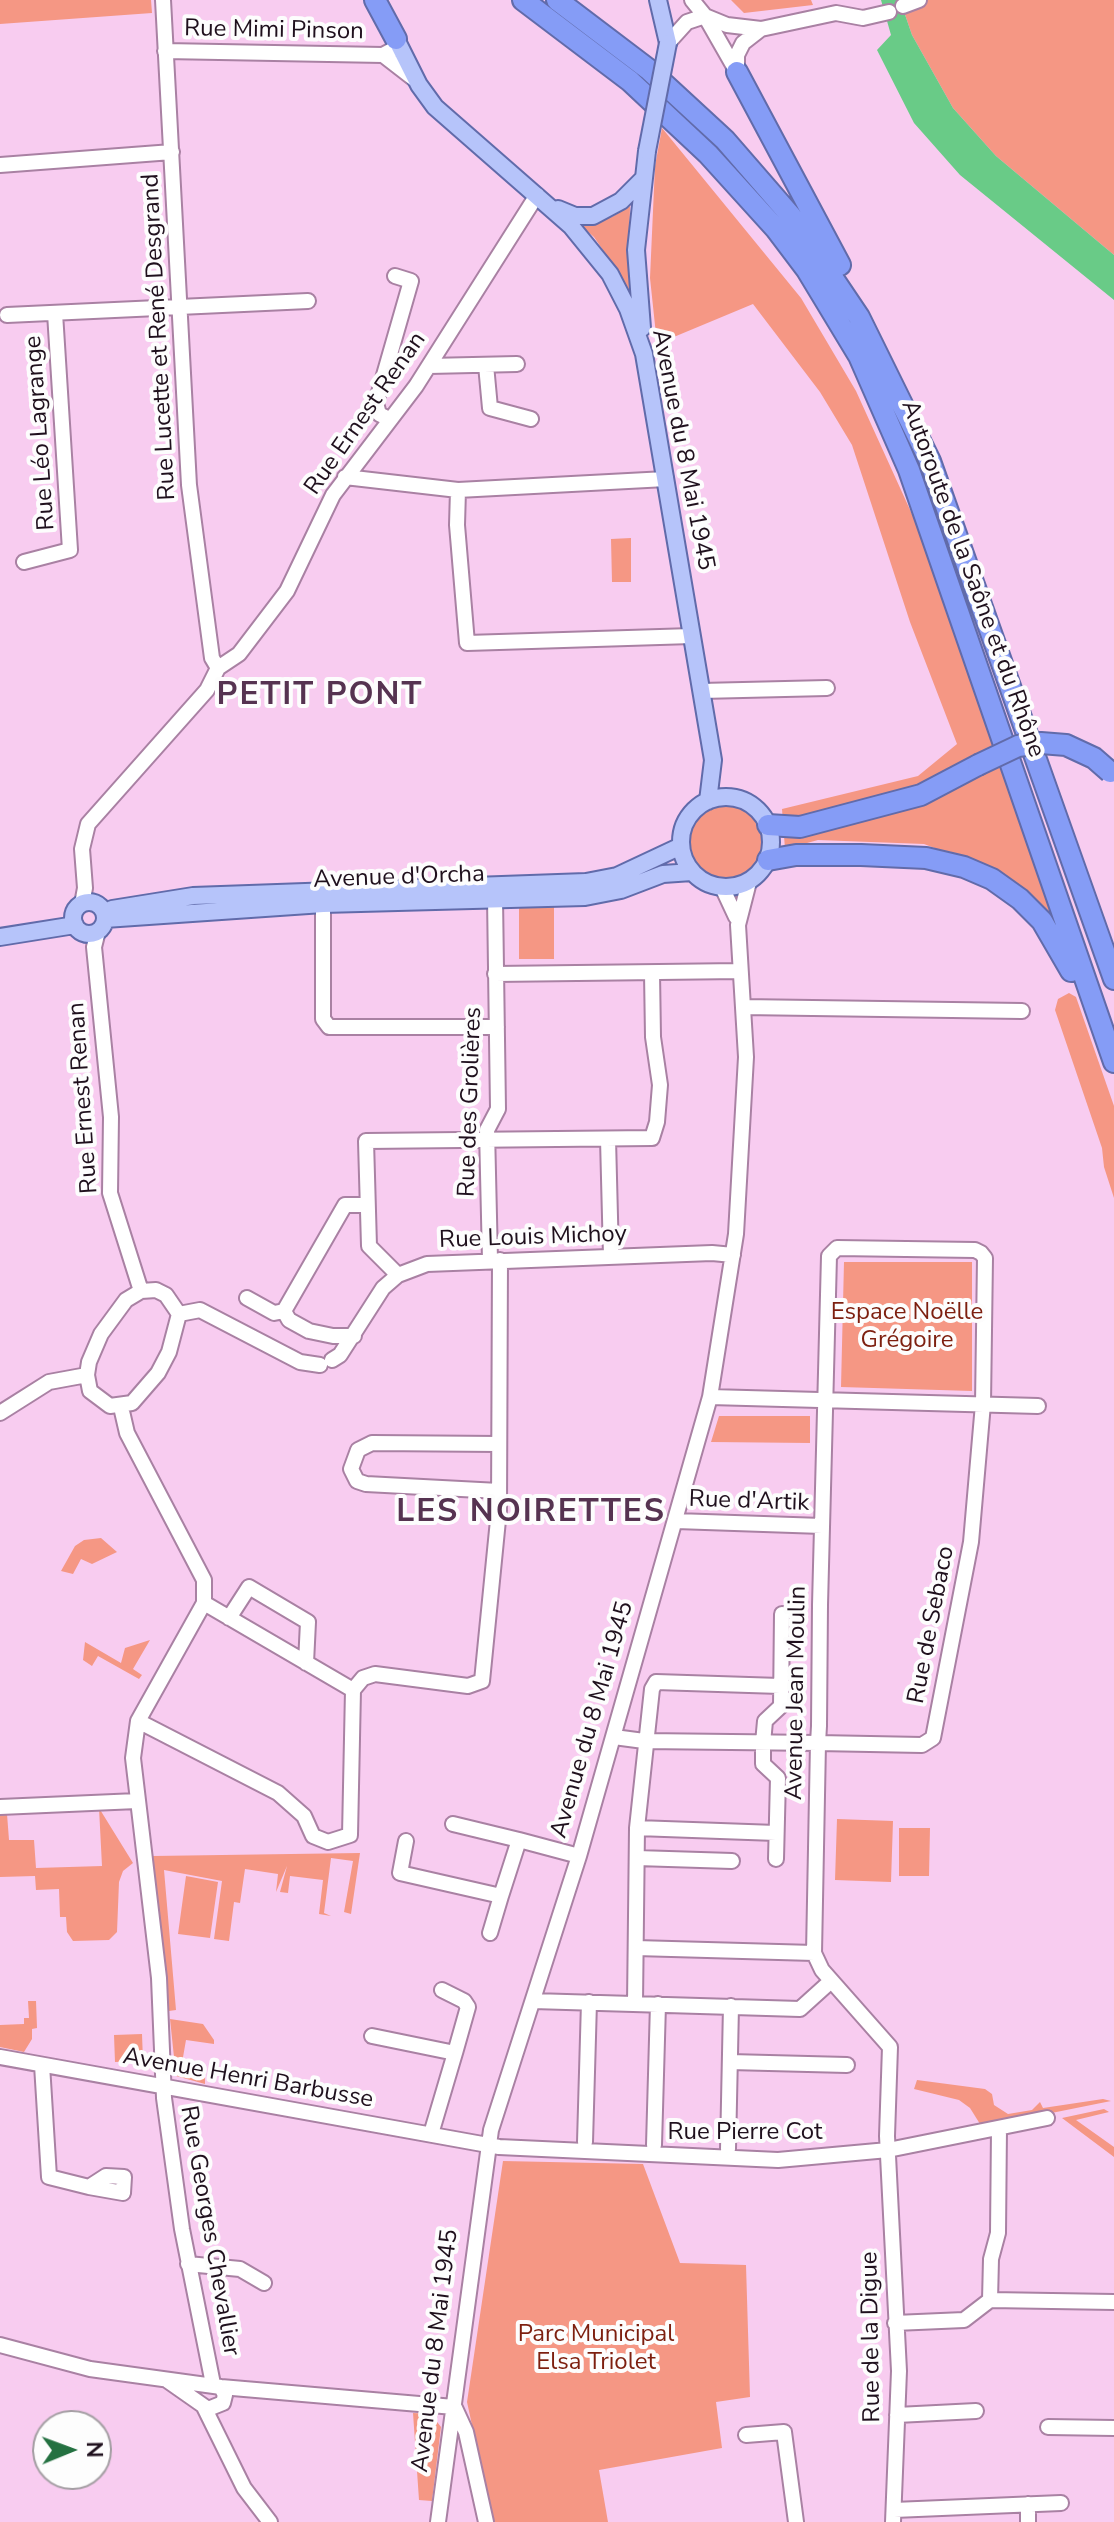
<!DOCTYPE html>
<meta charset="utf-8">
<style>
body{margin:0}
#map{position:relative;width:1114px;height:2522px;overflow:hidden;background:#f8ccf0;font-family:"Nunito Sans",sans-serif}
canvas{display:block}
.north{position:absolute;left:32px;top:2410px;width:80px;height:80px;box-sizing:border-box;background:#fdfdfd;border:2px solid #a49ea3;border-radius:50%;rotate:89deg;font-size:22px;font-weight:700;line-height:32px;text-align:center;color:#1f101d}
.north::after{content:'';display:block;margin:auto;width:28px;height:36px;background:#247141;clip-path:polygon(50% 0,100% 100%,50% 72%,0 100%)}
</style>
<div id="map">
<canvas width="1114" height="2522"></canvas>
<div class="north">N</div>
</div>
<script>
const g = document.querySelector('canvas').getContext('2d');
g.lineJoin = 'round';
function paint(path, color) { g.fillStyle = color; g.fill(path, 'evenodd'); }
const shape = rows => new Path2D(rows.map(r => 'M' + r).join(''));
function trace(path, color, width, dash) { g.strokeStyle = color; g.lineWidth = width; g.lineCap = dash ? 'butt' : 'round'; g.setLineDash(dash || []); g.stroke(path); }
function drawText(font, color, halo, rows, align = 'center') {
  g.font = font + ' "Nunito Sans",sans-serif'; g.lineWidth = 8; g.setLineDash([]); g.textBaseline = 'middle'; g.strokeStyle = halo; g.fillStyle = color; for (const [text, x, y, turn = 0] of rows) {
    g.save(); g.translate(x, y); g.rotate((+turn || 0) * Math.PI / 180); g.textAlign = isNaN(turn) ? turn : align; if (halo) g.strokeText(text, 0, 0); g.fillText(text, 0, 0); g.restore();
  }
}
const green = shape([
 [0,0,151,0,152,13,0,24],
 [731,0,811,0,813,5,744,13],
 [900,0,1114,0,1114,255,996,156,953,108,912,35],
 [662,128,801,298,856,391,916,523,1050,912,1044,914,974,863,924,844,818,840,785,849,782,809,918,776,957,744,910,622,852,445,820,392,753,304,657,344,650,278,655,166],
 [630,206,629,258,633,305,611,262,594,237,579,224,612,217],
 [631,538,631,582,612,582,611,539],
 '690 842a36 36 0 1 1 72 0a36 36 0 1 1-72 0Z',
 [519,905,554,905,554,959,519,959],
 [1069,993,1076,997,1114,1106,1114,1198,1104,1167,1102,1148,1055,1010,1058,999],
 [844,1262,972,1262,972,1391,841,1387],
 [719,1416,810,1416,810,1443,711,1442],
 [101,1538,117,1552,92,1564,81,1559,73,1574,61,1571,75,1546,84,1540],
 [150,1640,133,1669,142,1675,139,1679,98,1656,92,1666,83,1660,85,1642,121,1663,125,1648],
 [99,1808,133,1863,123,1871,119,1882,117,1932,109,1940,73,1941,67,1932,66,1917,60,1917,59,1889,36,1890,35,1876,0,1877,0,1814,7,1814,9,1840,34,1840,36,1868,102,1866],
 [837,1819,893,1821,891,1882,835,1880],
 [899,1828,930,1828,929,1876,899,1876],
 [360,1853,351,1914,344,1912,353,1861,331,1858,324,1913,331,1916,319,1914,323,1880,290,1876,288,1893,280,1892,287,1866,276,1892,278,1874,245,1869,240,1903,234,1902,229,1941,214,1939,222,1881,164,1870,176,2010,169,2011,153,1856],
 [186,1876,218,1882,210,1938,178,1934],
 [28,2001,36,2001,37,2028,32,2029,32,2039,24,2052,0,2047,0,2025,24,2024,24,2018,29,2018],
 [170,2019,203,2024,214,2040,214,2044,186,2040,182,2063,205,2066,205,2084,176,2076],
 [142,2034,143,2061,115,2062,114,2035],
 [917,2080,985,2089,992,2094,994,2105,1008,2114,1032,2110,1040,2102,1043,2108,1103,2099,1111,2101,987,2126,980,2124,970,2108,959,2100,914,2089],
 [1104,2109,1109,2112,1076,2120,1114,2147,1114,2157,1062,2118],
 [503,2161,643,2164,680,2263,746,2265,750,2397,716,2402,722,2448,599,2470,608,2522,493,2522,467,2402],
 [413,2413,431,2414,441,2427,432,2501,419,2500]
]);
const water = shape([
 [881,0,900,0,912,35,953,108,996,156,1114,255,1114,300,960,175,914,123,877,50,891,35]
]);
const minor = shape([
 [163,0,189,485,212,658,218,668],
 [692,0,705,16,737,72],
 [903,6,919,0],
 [668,43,687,22,705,16,727,25,761,29,836,13,863,18,889,12],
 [165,51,383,55,394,49,396,39],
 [383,55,414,79],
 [737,72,737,55,743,43,761,29],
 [0,165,172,152],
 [7,315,308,301],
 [486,365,490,408,531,419],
 [429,366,517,364],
 [389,419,379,414,376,403,411,281,395,276],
 [345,477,458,490,666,479],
 [458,490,457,525,467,643,692,636],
 [24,562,70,550,55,313],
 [701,691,827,688],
 [722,887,736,917],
 [82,904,85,888,82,849,88,824,207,690,218,668,239,654,287,591,333,495,416,386,537,195],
 [323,904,323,1019,329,1027,497,1027],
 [98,931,94,947,111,1117,110,1193,141,1291],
 [495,974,740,971],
 [743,1007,1022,1011],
 [608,1139,611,1256],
 [490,1260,487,1130,498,1109,495,898],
 [398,1275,369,1246,366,1141,652,1138,657,1122,660,1085,653,1037,652,973],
 [156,1290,166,1295,179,1314,169,1352,158,1373,132,1403,110,1406,90,1391,87,1375,89,1362,101,1334,126,1300,141,1291,156,1290],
 [247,1298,274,1313,284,1311],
 [179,1314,200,1310,300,1362,320,1365],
 [354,1336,333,1336,309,1331,289,1320,284,1311,345,1205,367,1205],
 [332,1360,340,1355,383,1288,398,1275,427,1264,712,1253,733,1255],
 [710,1397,1038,1406],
 [121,1407,127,1433,204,1580,204,1603,138,1721,133,1758,159,1978,164,2098,182,2229,213,2384],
 [0,1413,49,1382,87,1375],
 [499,1491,366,1484,357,1481,351,1469,358,1450,372,1443,499,1444],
 [676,1521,822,1526],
 [204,1603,353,1690],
 [229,1618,249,1587,308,1622,306,1663],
 [138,1721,278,1793,304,1816,313,1836,328,1842,350,1835,353,1690,363,1678,375,1674,468,1686,482,1681,499,1510,500,1260],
 [614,1737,644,1741,818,1743,922,1745,933,1738,971,1542,983,1404,985,1258,981,1253,975,1250,837,1248,829,1256,820,1605,819,1726,818,1743,814,1953,822,1970,890,2047,887,2136,899,2371,893,2522],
 [0,1807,137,1801],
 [453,1824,519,1840],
 [637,1828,776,1833],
 [406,1841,400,1873,501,1896,519,1840,579,1856],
 [637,1858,732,1861],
 [776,1859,778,1778,763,1764,763,1743,765,1721,781,1706,782,1614],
 [490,1933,501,1896],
 [636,1948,814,1953],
 [442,1990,464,2001,468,2007,455,2053],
 [533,2001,800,2009,831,1981],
 [635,2003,637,1828,652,1689,656,1682,780,1686],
 [372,2036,455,2053,431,2134],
 [0,2057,499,2147,778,2160,888,2150,1047,2118],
 [730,2062,847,2065],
 [42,2065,49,2177,89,2187,123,2193,124,2177,106,2176,89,2187],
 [585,2142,589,2002],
 [654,2145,658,2004],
 [728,2149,731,2006],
 [188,2264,240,2269,264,2283],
 [990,2300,991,2259,998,2233,999,2129],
 [895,2323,964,2320,990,2300,1114,2302],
 [0,2345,90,2369,221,2387,454,2407],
 [168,2381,208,2409,223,2403,225,2395,221,2387],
 [204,2407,244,2488,270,2522],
 [455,2408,466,2432,486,2522],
 [897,2415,976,2411],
 [1048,2427,1114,2428],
 [746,2435,784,2432,796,2522],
 [1028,2504,1028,2522],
 [894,2510,1061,2503],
 [438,2522,491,2130,579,1856,710,1397,736,1234,746,1057,738,925,749,882]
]);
const major = shape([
 [658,0,668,43],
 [396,39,419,85,435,107,571,226,610,274,628,309,644,354,713,760,708,801],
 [558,209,575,216,593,216,621,201,642,180],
 [642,328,636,250,647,151],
 '681 842a45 45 0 1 1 90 0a45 45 0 1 1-90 0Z',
 '73 918a16 16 0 1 1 32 0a16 16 0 1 1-32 0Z',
 [112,909,193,896,586,882,617,876,681,846],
 [105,919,323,904,585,897,621,890,663,874,692,872],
 [0,937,75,925]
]);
const highway = shape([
 [375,0,396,39],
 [523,0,630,81,708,154,776,229,807,270,859,356,909,470,1114,1062],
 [557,0,648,69,725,140,791,216,859,317,930,461,1114,979],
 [737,72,840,265],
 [768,825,800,827,921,795,978,765],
 [768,860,796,855,861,855,926,858,964,867,992,879,1020,899,1042,921,1071,971]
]);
const majorBridge = shape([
 [647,151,668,43]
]);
const highwayBridge = shape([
 [978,765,1018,746,1041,743,1066,745,1094,758,1110,772]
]);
const streetNames = [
 ["Rue Mimi Pinson",274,31,1],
 ["Rue Lucette et René Desgrand",160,337,-93],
 ["Rue Ernest Renan",366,414,-55],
 ["Rue Léo Lagrange",41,433,-94],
 ["Avenue du 8 Mai 1945",682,450,79],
 ["Autoroute de la Saône et du Rhône",972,579,70],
 ["Avenue d'Orcha",399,878,-2],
 ["Rue Ernest Renan",84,1098,-94],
 ["Rue des Grolières",471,1102,-88],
 ["Rue Louis Michoy",533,1238,-2],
 ["Rue d'Artik",749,1502,2],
 ["Rue de Sebaco",932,1625,-79],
 ["Avenue Jean Moulin",797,1693,-89],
 ["Avenue du 8 Mai 1945",593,1720,-74],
 ["Avenue Henri Barbusse",248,2079,10],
 ["Rue Pierre Cot",745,2133],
 ["Rue Georges Chevallier",209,2231,80],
 ["Rue de la Digue",872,2337,-91],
 ["Avenue du 8 Mai 1945",436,2351,-83]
];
const parkNames = [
 ["Espace Noëlle",907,1313],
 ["Grégoire",907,1341],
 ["Parc Municipal",596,2335],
 ["Elsa Triolet",596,2363]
];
const districtNames = [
 ["PETIT PONT",320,696],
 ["LES NOIRETTES",531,1513]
];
paint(green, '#f59784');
paint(water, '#69cb87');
trace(minor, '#a981a3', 18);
trace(major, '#616baa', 20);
trace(highway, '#616baa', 24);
trace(minor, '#fff', 14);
trace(major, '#b6c4fa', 16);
trace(highway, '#859cf6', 20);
trace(majorBridge, '#616baa', 20, []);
trace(highwayBridge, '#616baa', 24, []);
trace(majorBridge, '#b6c4fa', 16);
trace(highwayBridge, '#859cf6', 20);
drawText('24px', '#1f101d', '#fdfdfd', streetNames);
drawText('24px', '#7d1f0f', '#fdfdfd', parkNames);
g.letterSpacing = '2px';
drawText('bold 32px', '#563351', '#fdfdfd', districtNames);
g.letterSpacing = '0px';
</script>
